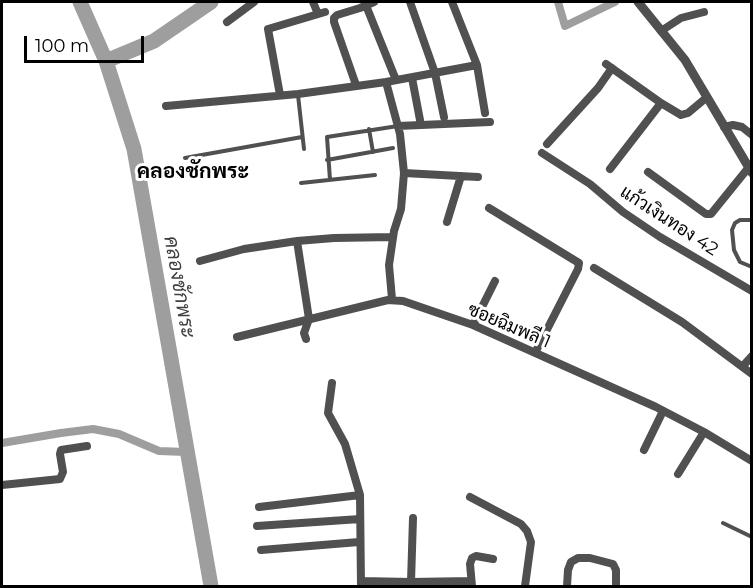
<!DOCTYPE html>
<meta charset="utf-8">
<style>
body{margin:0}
#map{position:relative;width:753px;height:588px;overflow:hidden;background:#fff;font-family:Montserrat,sans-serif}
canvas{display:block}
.frame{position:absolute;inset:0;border:3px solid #000;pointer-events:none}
.scale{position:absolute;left:24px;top:36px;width:120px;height:27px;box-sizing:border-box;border:3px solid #000;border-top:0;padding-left:8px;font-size:18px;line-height:21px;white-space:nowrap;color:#000;-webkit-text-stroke:4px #fff;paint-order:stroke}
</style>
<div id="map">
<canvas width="753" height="588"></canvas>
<div class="frame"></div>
<div class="scale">100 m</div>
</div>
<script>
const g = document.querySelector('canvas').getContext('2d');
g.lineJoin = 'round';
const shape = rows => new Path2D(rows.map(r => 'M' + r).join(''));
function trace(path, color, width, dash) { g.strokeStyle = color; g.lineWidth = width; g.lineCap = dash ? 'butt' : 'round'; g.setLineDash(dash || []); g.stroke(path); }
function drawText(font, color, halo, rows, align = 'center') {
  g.font = font + ' Montserrat,Sarabun,sans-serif'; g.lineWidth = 6; g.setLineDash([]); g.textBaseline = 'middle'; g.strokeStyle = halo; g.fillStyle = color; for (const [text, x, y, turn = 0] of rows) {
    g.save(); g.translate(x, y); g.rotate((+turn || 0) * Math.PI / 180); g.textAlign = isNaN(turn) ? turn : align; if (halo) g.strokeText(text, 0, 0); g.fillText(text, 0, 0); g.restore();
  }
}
const canal = shape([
 [558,2,565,26,615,2],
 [2,443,61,433,93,429,119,434,159,451,186,452]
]);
const river = shape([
 [80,2,106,61,134,149,211,586],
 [106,61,154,41,211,2]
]);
const service = shape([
 [298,95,304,149],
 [369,129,373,152],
 [185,158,302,137],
 [327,160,393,148],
 [330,180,327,137,398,126],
 [301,183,375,175],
 [752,220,740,220,735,223,732,230,734,250,740,262,752,267],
 [723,523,752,537]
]);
const minor = shape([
 [313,2,318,14],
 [410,2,435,73,444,117],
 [452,2,477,65,485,113],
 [365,3,396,80],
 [227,22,254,2],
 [661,31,681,18,704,12],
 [606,64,661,103,681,115,688,113,706,98],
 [412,78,420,120],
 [386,82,400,134,404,173,401,209,394,231,389,265,392,299],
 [356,85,334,22,334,18,337,15,360,8,374,2],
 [280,95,268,29,325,12],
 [166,106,298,94,386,82,477,65],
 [398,126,490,122],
 [724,127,733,125,742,127,752,135],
 [547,144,598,88,612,68],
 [542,153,590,184,623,212,660,237,752,291],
 [610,169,661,103],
 [648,172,699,209,706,214,711,214,749,167],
 [404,173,478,177],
 [489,208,579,263,578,269,535,353],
 [447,222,461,176],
 [297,241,309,319,304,333,306,339],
 [200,261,244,249,297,241,334,238,393,237],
 [594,268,682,322,752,374],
 [473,325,495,281],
 [237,337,388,300,403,301,473,325,656,407,704,432,752,461],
 [743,366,752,356],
 [332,383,328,413,345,444,360,495,361,586],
 [644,450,663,411],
 [678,474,704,432],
 [2,485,60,479,63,472,60,454,61,450,87,446],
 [470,497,521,524,527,531,531,542,525,586],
 [259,507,360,495],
 [413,518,411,582,471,581],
 [257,526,360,519],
 [261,550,359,542],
 [361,581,411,582],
 [472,586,470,564,472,558,476,556,493,559],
 [567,586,568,570,571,562,578,558,590,558,613,564,616,570,616,586]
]);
const tertiary = shape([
 [638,2,685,60,752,173]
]);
const streetNames = [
 ["แก้วเงินทอง 42",669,221,33],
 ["ซอยฉิมพลี 1",509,326,23]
];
const waterNames = [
 ["คลองชักพระ",179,287,80]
];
const quarterNames = [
 ["คลองชักพระ",193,172]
];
trace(canal, '#9e9e9e', 8);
trace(river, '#9e9e9e', 15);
trace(service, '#505050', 4);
trace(minor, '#505050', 8);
trace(tertiary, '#505050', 9);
drawText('18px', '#000', '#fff', streetNames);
drawText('italic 20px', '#3f3f3f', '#fff', waterNames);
drawText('bold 21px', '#000', '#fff', quarterNames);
</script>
